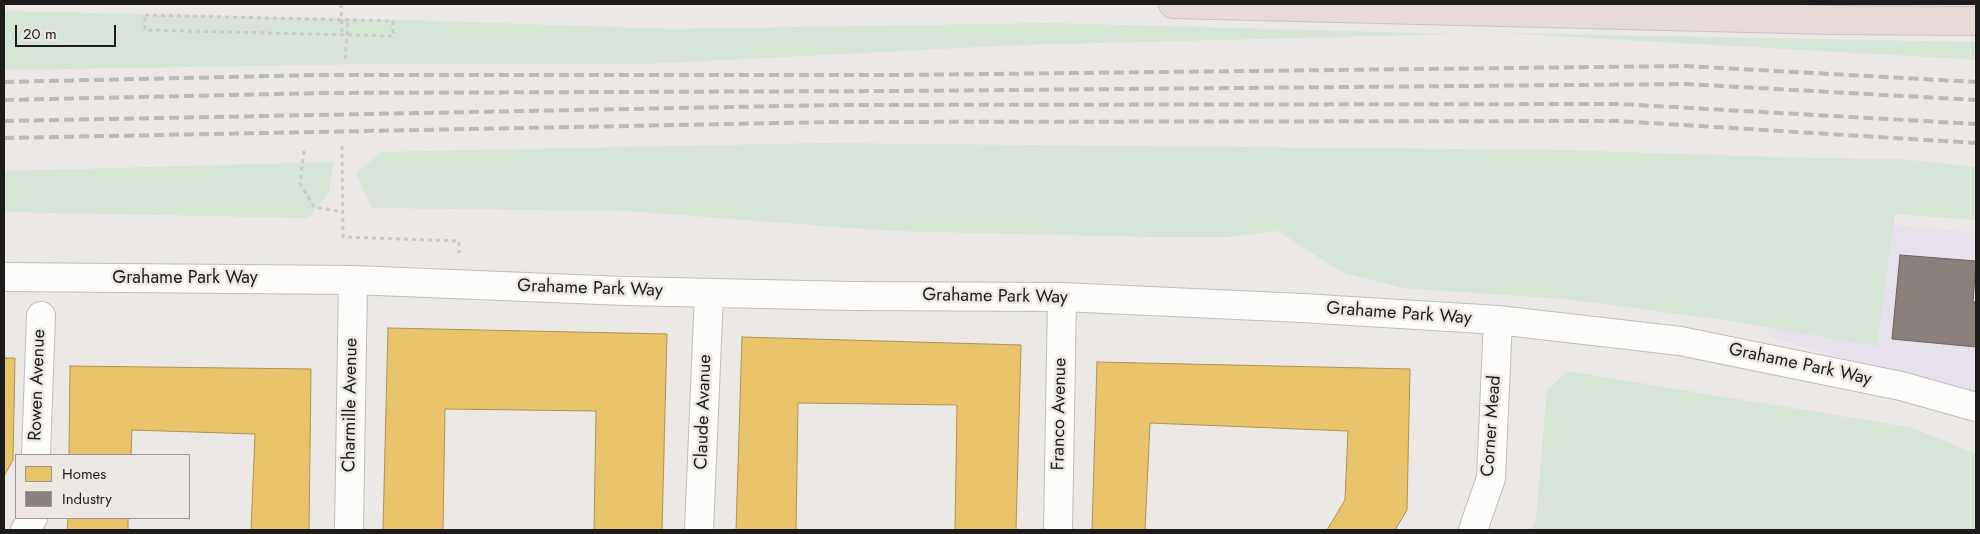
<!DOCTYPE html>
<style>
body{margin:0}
#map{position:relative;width:1980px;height:534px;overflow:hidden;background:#ebe8e6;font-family:Jost,sans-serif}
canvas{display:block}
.frame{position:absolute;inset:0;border:5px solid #1e1c1b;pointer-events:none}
.legend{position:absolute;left:15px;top:454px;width:175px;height:65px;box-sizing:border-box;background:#ede8e4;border:1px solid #9a9694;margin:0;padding:6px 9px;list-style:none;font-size:15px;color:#1e1c1b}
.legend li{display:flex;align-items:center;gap:10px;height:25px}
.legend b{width:25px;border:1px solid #9a9694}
.scale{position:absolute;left:15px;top:25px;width:101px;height:22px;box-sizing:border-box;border:2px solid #1e1c1b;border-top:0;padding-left:6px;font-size:15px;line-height:18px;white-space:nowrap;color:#1e1c1b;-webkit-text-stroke:4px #ede8e4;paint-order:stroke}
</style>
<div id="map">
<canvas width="1980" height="534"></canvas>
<div class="frame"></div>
<ul class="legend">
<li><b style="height:14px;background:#e9c46a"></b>Homes</li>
<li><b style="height:14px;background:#8a817c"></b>Industry</li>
</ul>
<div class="scale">20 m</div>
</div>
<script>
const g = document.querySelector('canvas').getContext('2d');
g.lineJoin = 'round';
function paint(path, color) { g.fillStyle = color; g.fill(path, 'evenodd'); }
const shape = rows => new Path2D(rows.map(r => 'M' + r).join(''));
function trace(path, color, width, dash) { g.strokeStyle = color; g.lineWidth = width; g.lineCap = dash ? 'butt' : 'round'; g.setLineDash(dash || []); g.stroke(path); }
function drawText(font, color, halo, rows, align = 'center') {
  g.font = font + ' Jost,sans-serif'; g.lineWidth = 5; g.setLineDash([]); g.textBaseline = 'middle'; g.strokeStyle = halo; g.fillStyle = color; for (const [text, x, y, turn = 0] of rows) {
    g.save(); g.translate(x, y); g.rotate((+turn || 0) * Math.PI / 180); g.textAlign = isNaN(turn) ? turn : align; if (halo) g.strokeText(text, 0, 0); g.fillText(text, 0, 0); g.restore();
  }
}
const industrial = shape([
 [1789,214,1976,233,1976,396,1767,336]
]);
const green = shape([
 [4,11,406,20,672,29,1048,23,1456,34,1018,45,647,64,370,64,4,70],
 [1500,33,1976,42,1976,60,1965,59],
 [820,143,1558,150,1807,158,1901,159,1976,167,1976,220,1895,214,1877,346,1732,321,1565,299,1402,288,1341,272,1278,231,1229,237,1150,237,892,231,627,211,372,208,356,173,382,152],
 [334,162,329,192,309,218,4,212,4,171],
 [1568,371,1913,428,1976,454,1976,530,1532,530,1536,519,1547,390]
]);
const homes = shape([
 [388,328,667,334,662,530,594,530,596,411,445,409,443,530,383,530,388,328],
 [742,337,1021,345,1016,530,955,530,957,405,798,403,796,530,736,530,742,337],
 [4,358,15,358,13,460,4,476,4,358],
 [1097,362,1410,369,1407,510,1395,530,1327,530,1345,500,1348,431,1150,423,1145,530,1092,530,1097,362],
 [70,366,311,369,309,530,251,530,255,434,132,430,131,455,69,455,70,366],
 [68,518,128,518,128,530,67,530,68,518]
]);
const industry = shape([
 [1900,255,1976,261,1973,302,1976,302,1976,347,1892,339,1900,255]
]);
const path = shape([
 [145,15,393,21,393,36,145,30,145,15],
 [345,59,348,19],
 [342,146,343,237,459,241,459,253],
 [304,151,300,183,314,207,343,212]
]);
const minor = shape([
 [4,277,353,280,625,291,852,296,1062,297,1302,308,1498,320,1680,341,1901,386,1976,407],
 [36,455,41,316],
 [25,530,33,518],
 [349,530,353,280],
 [699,530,709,293],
 [1058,530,1062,297],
 [1473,530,1491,478,1498,320]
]);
const highway = shape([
 [1173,4,1831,20,1976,21]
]);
const rail = shape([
 [4,82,316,75,899,75,1685,66,1976,82],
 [4,100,321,93,899,91,1685,84,1976,100],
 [4,121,836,105,1619,104,1976,124],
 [4,138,833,122,1617,121,1976,143]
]);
const pathBridge = shape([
 [341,4,342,35]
]);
const streetNames = [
 ["Grahame Park Way",185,279],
 ["Grahame Park Way",590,289,2],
 ["Grahame Park Way",995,297,1],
 ["Grahame Park Way",1399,314,4],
 ["Grahame Park Way",1800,365,12],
 ["Rowen Avenue",38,385,-88],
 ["Charmille Avenue",351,405,-89],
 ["Claude Avanue",704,412,-88],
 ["Franco Avenue",1060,414,-89],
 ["Corner Mead",1492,426,-86]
];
paint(industrial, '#e7e1ec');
paint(green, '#d6e5d6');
paint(homes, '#e9c46a');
trace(homes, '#ac9252', 1);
paint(industry, '#8a817c');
trace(industry, '#6a635f', 1);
trace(minor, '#bfbdbc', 30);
trace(highway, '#c6c5c4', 30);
trace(path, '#cac9c9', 3, [4, 4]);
trace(minor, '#fcfcfb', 28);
trace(highway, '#e7dbd7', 28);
trace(rail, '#bbb9b9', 4, [10, 5]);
trace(pathBridge, '#cac9c9', 3, [4, 4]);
drawText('18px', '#1e1c1b', '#ede8e4', streetNames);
</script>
